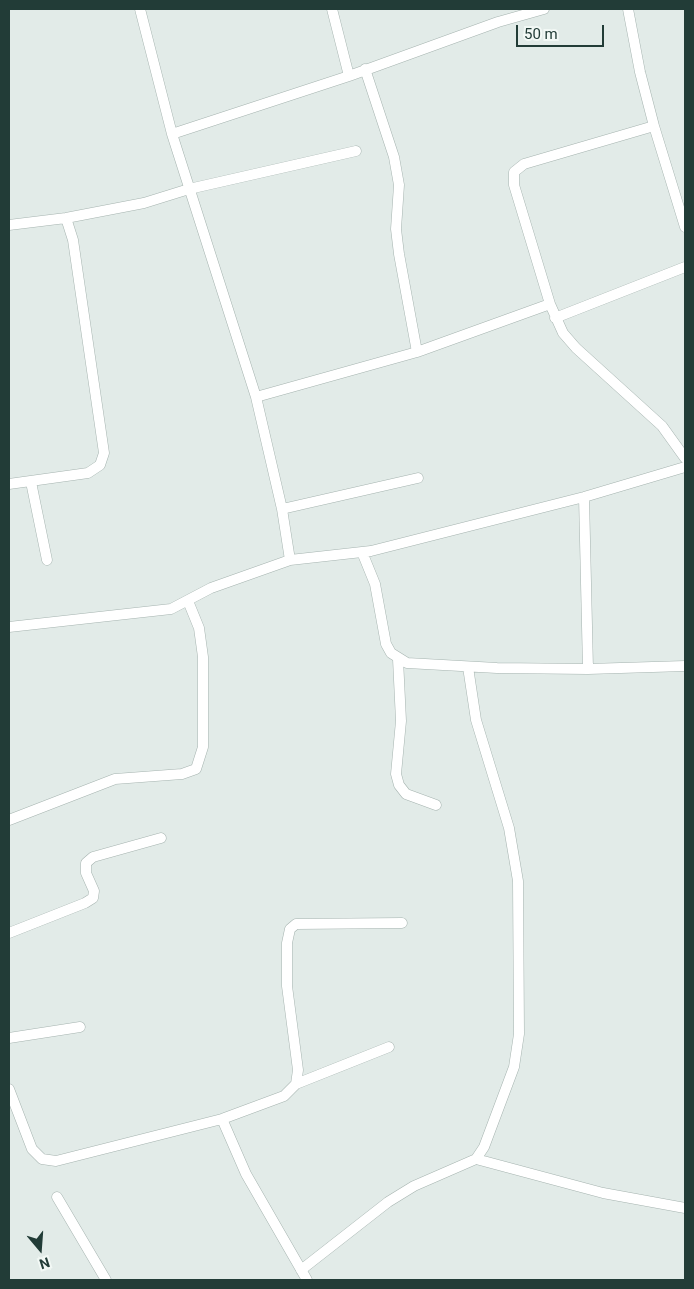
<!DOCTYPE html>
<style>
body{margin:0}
#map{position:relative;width:694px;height:1289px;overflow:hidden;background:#e2ebe8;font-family:Roboto,sans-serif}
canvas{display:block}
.frame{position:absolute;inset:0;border:10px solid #223c37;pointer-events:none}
.north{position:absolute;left:15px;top:1224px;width:50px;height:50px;-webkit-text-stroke:4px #f2f8f5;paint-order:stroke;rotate:162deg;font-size:14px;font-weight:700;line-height:20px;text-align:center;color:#223c37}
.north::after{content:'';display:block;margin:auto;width:18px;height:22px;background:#223c37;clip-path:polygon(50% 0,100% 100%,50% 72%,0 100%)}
.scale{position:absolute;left:516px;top:25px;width:88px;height:22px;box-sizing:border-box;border:2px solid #223c37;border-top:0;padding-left:6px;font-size:15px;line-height:18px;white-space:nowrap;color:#223c37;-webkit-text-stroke:4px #f2f8f5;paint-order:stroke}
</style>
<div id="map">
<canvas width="694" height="1289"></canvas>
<div class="frame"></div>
<div class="north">N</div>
<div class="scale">50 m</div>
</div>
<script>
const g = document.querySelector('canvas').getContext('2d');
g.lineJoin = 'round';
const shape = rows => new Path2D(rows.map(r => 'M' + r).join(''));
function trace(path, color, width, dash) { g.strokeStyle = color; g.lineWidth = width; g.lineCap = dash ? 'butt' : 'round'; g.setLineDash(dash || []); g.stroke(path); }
const minor = shape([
 [140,9,172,134,256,397,282,509,290,560],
 [332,9,349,76],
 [628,9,640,72,654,126,685,227],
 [365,69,394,157,399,185,396,229,399,254,417,352],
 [654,126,524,164,514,172,514,185,550,304,563,333,576,348,662,426,685,458],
 [172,134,349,76,498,22,544,9],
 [9,225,66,218,144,203,189,189,356,151],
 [555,318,685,267],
 [256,397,417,352,550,304],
 [31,482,47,560],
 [9,484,88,473,100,465,104,453,73,240,66,218],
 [584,497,588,669],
 [282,509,418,478],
 [362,552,375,584,386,644,391,653,407,663,497,668,588,669,685,666],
 [9,627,171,609,211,588,290,560,371,551,584,497,685,467],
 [398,659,401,721,396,774,399,785,406,794,436,805],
 [9,820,115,779,182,774,196,769,203,747,203,657,199,628,188,601],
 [9,933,85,903,93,898,94,891,86,873,86,863,93,857,161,838],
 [9,1038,80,1027],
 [296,1084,389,1047],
 [9,1089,32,1149,42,1159,56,1161,222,1119,284,1096,296,1084,298,1070,287,986,287,943,290,929,296,924,402,923],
 [222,1119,246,1174,307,1280],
 [476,1159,603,1193,685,1208],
 [57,1197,106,1280],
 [301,1270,388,1202,414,1186,476,1159,484,1147,514,1067,519,1034,518,881,509,828,476,720,468,667]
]);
trace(minor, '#a5b3af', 11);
trace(minor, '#fff', 10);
</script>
